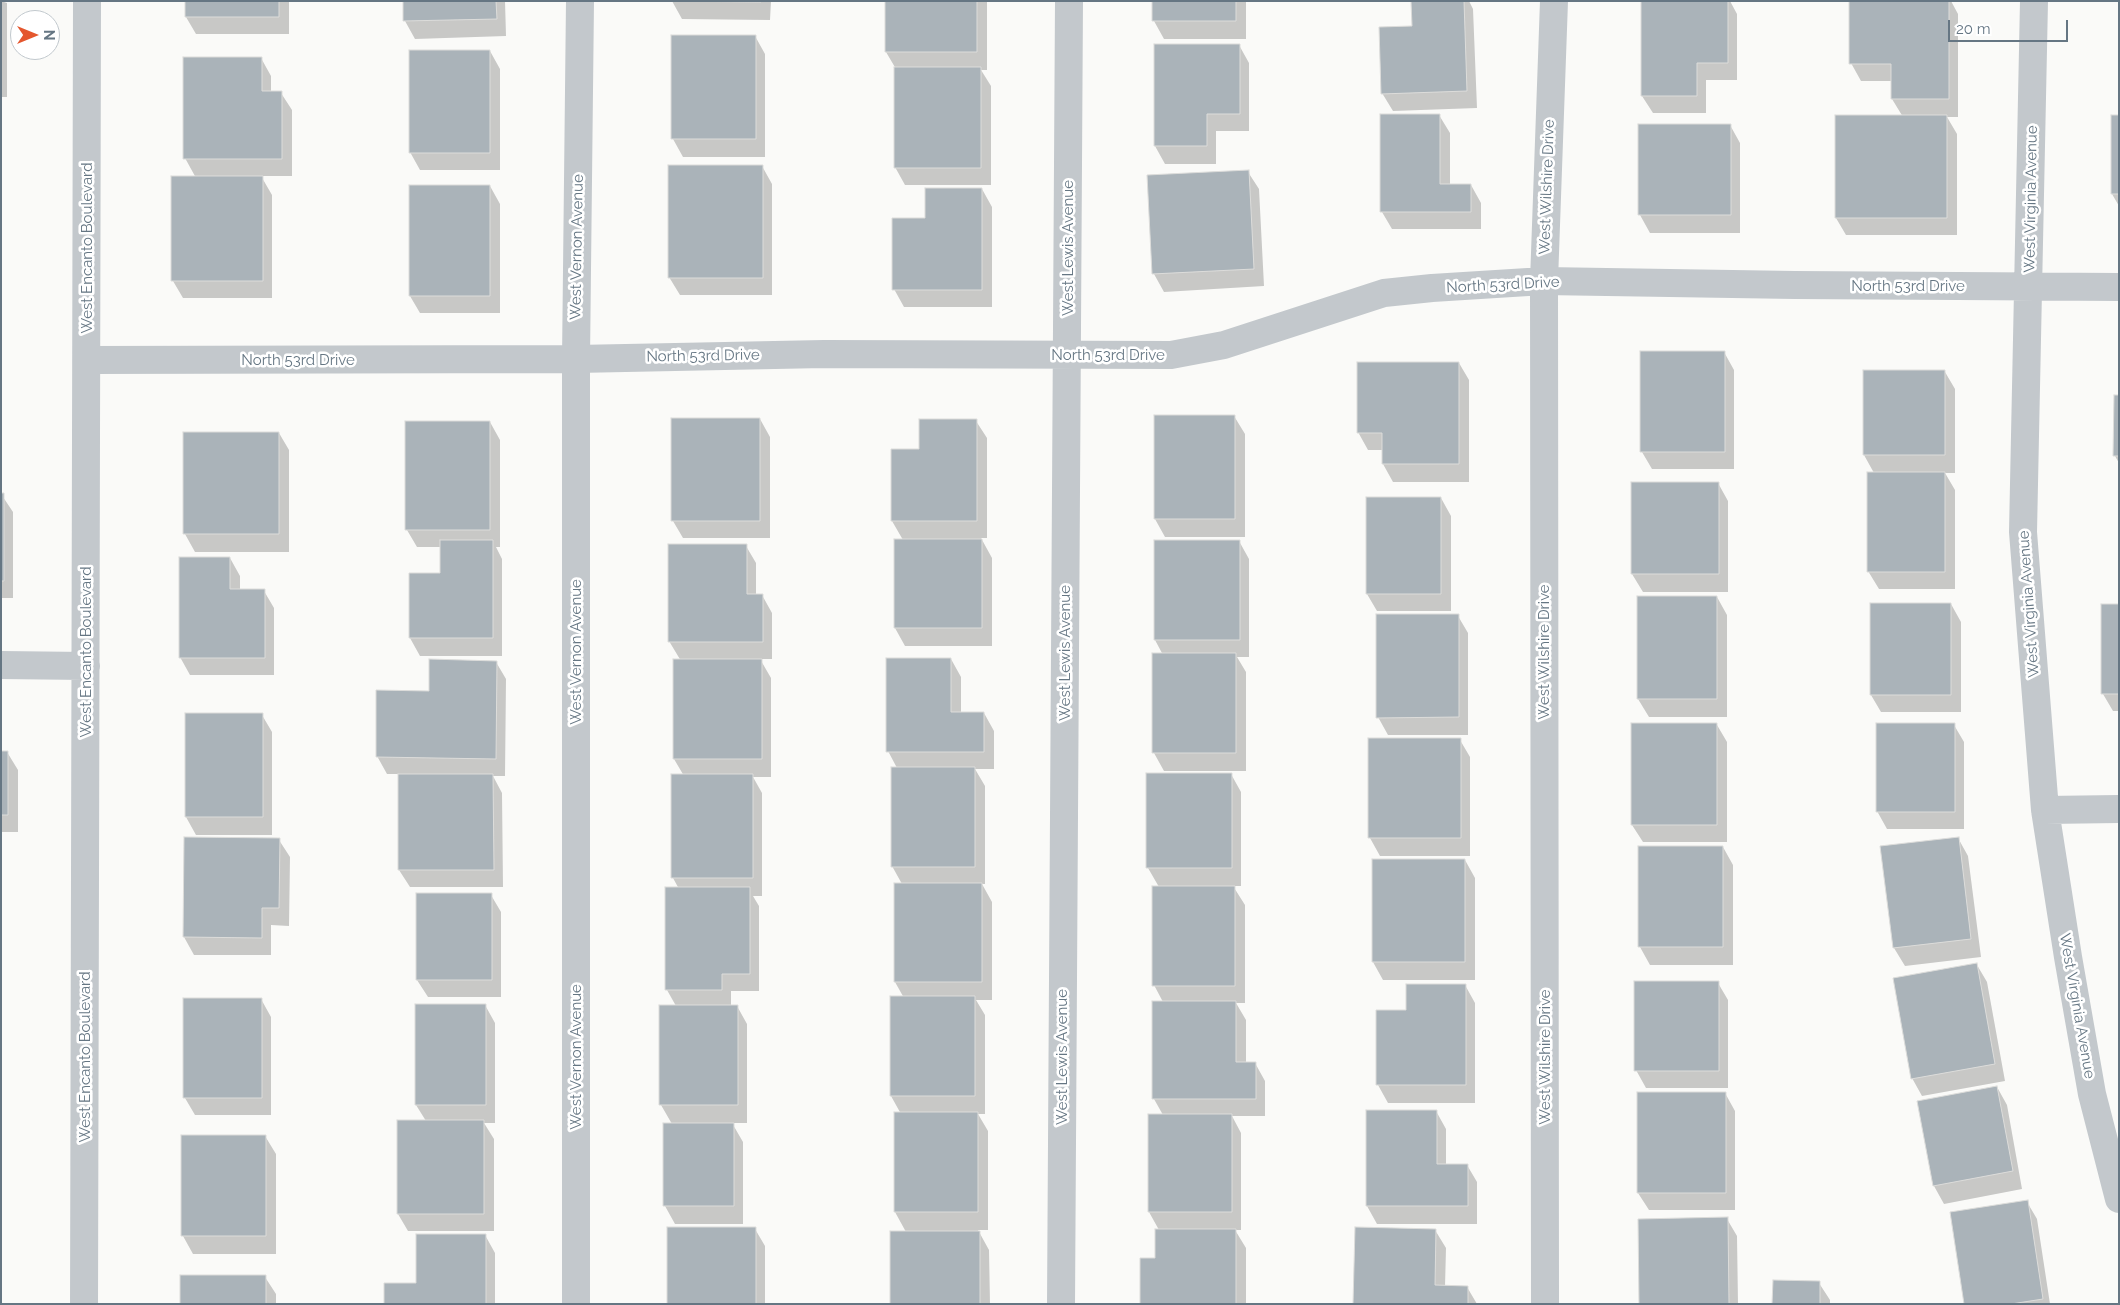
<!DOCTYPE html>
<style>
body{margin:0}
#map{position:relative;width:2120px;height:1305px;overflow:hidden;background:#fafaf8;font-family:Raleway,sans-serif}
canvas{display:block}
.frame{position:absolute;inset:0;border:2px solid #657683;pointer-events:none}
.north{position:absolute;left:10px;top:10px;width:50px;height:50px;box-sizing:border-box;background:#fff;border:1px solid #c1c8cd;border-radius:50%;rotate:90deg;font-size:14px;font-weight:700;line-height:20px;text-align:center;color:#657683}
.north::after{content:'';display:block;margin:auto;width:18px;height:22px;background:#e4572e;clip-path:polygon(50% 0,100% 100%,50% 72%,0 100%)}
.scale{position:absolute;left:1948px;top:20px;width:120px;height:22px;box-sizing:border-box;border:2px solid #657683;border-top:0;padding-left:6px;font-size:15px;line-height:18px;white-space:nowrap;color:#657683;-webkit-text-stroke:4px #fff;paint-order:stroke}
</style>
<div id="map">
<canvas width="2120" height="1305"></canvas>
<div class="frame"></div>
<div class="north">N</div>
<div class="scale">20 m</div>
</div>
<script>
const g = document.querySelector('canvas').getContext('2d');
g.lineJoin = 'round';
function paint(path, color) { g.fillStyle = color; g.fill(path, 'evenodd'); }
const shape = rows => new Path2D(rows.map(r => 'M' + r).join(''));
function trace(path, color, width, dash) { g.strokeStyle = color; g.lineWidth = width; g.lineCap = dash ? 'butt' : 'round'; g.setLineDash(dash || []); g.stroke(path); }
function drawText(font, color, halo, rows, align = 'center') {
  g.font = font + ' Raleway,sans-serif'; g.lineWidth = 5; g.setLineDash([]); g.textBaseline = 'middle'; g.strokeStyle = halo; g.fillStyle = color; for (const [text, x, y, turn = 0] of rows) {
    g.save(); g.translate(x, y); g.rotate((+turn || 0) * Math.PI / 180); g.textAlign = isNaN(turn) ? turn : align; if (halo) g.strokeText(text, 0, 0); g.fillText(text, 0, 0); g.restore();
  }
}
const shadow = shape([
 [1,1,7,3,7,97,1,97],
 [186,1,289,1,289,34,196,34,186,17],
 [404,1,505,1,506,36,415,39,405,21],
 [672,1,771,1,770,20,682,19],
 [886,1,987,1,987,70,981,70,991,86,991,185,905,185,895,167,896,69,886,52],
 [1154,1,1246,1,1246,39,1164,39,1154,21],
 [1412,1,1469,1,1473,9,1477,108,1393,111,1382,93,1413,27],
 [1642,1,1730,1,1737,14,1737,80,1706,80,1706,113,1653,113,1642,96],
 [1851,1,1951,1,1958,14,1958,117,1947,117,1957,134,1957,235,1846,235,1836,218,1903,117,1892,99,1892,81,1861,81,1851,63],
 [755,36,765,54,765,157,683,157,673,139],
 [1155,45,1239,45,1249,63,1249,131,1216,131,1216,164,1165,164,1155,146],
 [490,51,500,69,500,170,420,170,410,152],
 [261,58,271,76,271,93,281,93,292,110,292,176,261,176,272,195,272,298,183,298,173,281,196,178,185,158],
 [1439,115,1450,133,1450,185,1471,185,1481,203,1481,229,1392,229,1382,212],
 [1,116,2,118,2,218,1,218],
 [2119,117,2119,206,2112,194],
 [1730,125,1740,143,1740,233,1650,233,1640,215],
 [762,166,772,184,772,295,680,295,669,277],
 [1248,172,1259,189,1264,286,1164,292,1154,274],
 [490,186,500,204,500,313,420,313,410,296],
 [982,189,992,207,992,307,904,307,894,289,926,219],
 [1,239,2,241,2,334,1,334],
 [1724,352,1734,370,1734,469,1652,469,1642,452],
 [1459,363,1469,380,1469,482,1393,482,1383,464,1383,450,1368,450,1358,432],
 [1864,372,1945,372,1955,389,1955,473,1945,473,1955,490,1955,589,1879,589,1868,571,1874,473,1864,455],
 [2119,396,2119,463,2115,456],
 [1155,416,1234,416,1245,434,1245,537,1165,537,1155,519],
 [760,419,770,437,770,538,683,538,673,521],
 [976,421,987,438,987,538,981,538,992,558,992,646,905,646,895,628,903,540,892,521,920,451],
 [490,422,500,440,500,547,496,547,502,559,502,656,420,656,410,638,441,574,441,547,417,547,407,530],
 [185,433,279,433,289,450,289,552,195,552,185,534],
 [1632,483,1718,483,1728,501,1728,592,1643,592,1632,574],
 [1,494,13,512,13,598,1,598],
 [1441,498,1451,516,1451,611,1377,611,1367,594],
 [1239,541,1249,559,1249,657,1237,657,1246,672,1246,771,1164,771,1154,753,1154,655,1163,655,1155,640],
 [746,546,756,563,756,595,762,595,772,613,772,659,760,659,771,678,771,777,753,777,762,793,762,896,753,896,759,906,759,991,731,991,731,1006,737,1006,747,1024,747,1123,732,1123,743,1142,743,1224,675,1224,665,1206,665,1124,672,1124,661,1105,676,1006,667,990,679,889,673,878,673,776,684,776,674,759,674,661,681,661,669,641],
 [230,558,240,576,240,591,264,591,274,608,274,675,190,675,180,657],
 [1638,597,1717,597,1727,615,1727,717,1649,717,1638,699],
 [1951,604,1961,622,1961,712,1881,712,1871,695],
 [2119,606,2119,711,2113,711,2103,694],
 [1458,616,1468,633,1468,735,1388,735,1378,717],
 [951,659,961,677,961,713,984,713,994,731,994,769,975,769,985,786,985,884,982,884,992,902,992,1000,976,1000,985,1015,985,1114,978,1114,988,1131,988,1230,978,1230,989,1250,990,1304,891,1304,906,1232,895,1212,895,1114,901,1114,891,1096,904,998,895,982,895,884,902,884,892,866,897,768,888,751],
 [496,662,506,679,505,776,493,776,502,793,503,887,410,887,399,870,399,774,387,774,377,756,430,692],
 [262,715,272,732,272,835,196,835,186,817],
 [1717,725,1727,742,1727,842,1643,842,1632,825],
 [1954,725,1964,742,1964,829,1887,829,1877,811],
 [1370,740,1460,740,1470,757,1470,856,1380,856,1370,838],
 [1,752,7,752,18,770,18,832,1,832],
 [1148,774,1231,774,1241,792,1241,886,1233,886,1245,905,1245,1003,1236,1003,1246,1020,1246,1063,1255,1063,1265,1081,1265,1116,1232,1116,1241,1133,1241,1230,1235,1230,1246,1248,1246,1304,1142,1304,1156,1259,1159,1230,1149,1212,1149,1115,1163,1115,1154,1099,1163,1002,1154,985,1159,887,1148,868],
 [1958,838,1968,856,1981,957,1905,966,1894,948,1882,847],
 [185,839,279,840,290,857,289,926,271,925,271,955,194,955,184,937],
 [1640,847,1723,847,1733,865,1733,965,1650,965,1640,947],
 [1373,860,1465,860,1475,878,1475,980,1383,980,1373,962],
 [491,895,501,912,501,997,428,997,417,980],
 [1977,965,1987,982,2005,1081,1922,1096,1912,1078],
 [1718,983,1728,1000,1728,1088,1646,1088,1636,1070],
 [1465,985,1475,1003,1475,1103,1388,1103,1378,1085,1407,1011],
 [261,999,271,1017,271,1115,195,1115,185,1098],
 [485,1005,495,1023,495,1123,484,1123,494,1139,494,1231,408,1231,398,1214,426,1121,416,1105],
 [1997,1087,2007,1105,2022,1189,1944,1204,1934,1186,1918,1102],
 [1725,1093,1735,1111,1735,1210,1649,1210,1638,1193],
 [1367,1111,1436,1111,1446,1129,1446,1165,1467,1165,1477,1182,1477,1224,1377,1224,1367,1206],
 [183,1136,265,1136,276,1154,276,1254,193,1254,183,1236],
 [2027,1202,2037,1219,2050,1304,1966,1304],
 [1727,1219,1737,1236,1738,1304,1640,1304],
 [755,1229,765,1246,765,1304,668,1304],
 [1435,1230,1446,1248,1445,1287,1467,1287,1477,1304,1354,1304],
 [485,1235,495,1253,495,1304,385,1304,417,1284],
 [265,1277,276,1294,276,1304,181,1304],
 [1819,1283,1830,1300,1830,1304,1774,1304]
]);
const building = shape([
 [185,1,279,1,279,17,185,17,185,1],
 [403,1,496,1,497,19,403,21,403,1],
 [671,1,761,1,761,2,671,1],
 [885,1,977,1,977,52,885,52,885,1],
 [1152,1,1236,1,1236,21,1152,21,1152,1],
 [1411,1,1464,1,1467,91,1381,94,1379,27,1412,26,1411,1],
 [1641,1,1728,1,1728,63,1697,63,1697,96,1641,96,1641,1],
 [1849,1,1949,1,1949,99,1891,99,1891,64,1849,64,1849,1],
 [671,35,756,35,756,139,671,139,671,35],
 [1154,44,1240,44,1240,114,1207,114,1207,146,1154,146,1154,44],
 [409,50,490,50,490,153,409,153,409,50],
 [183,57,262,57,262,91,282,91,282,159,183,159,183,57],
 [894,67,981,67,981,168,894,168,894,67],
 [1380,114,1440,114,1440,184,1471,184,1471,212,1380,212,1380,114],
 [1835,115,1947,115,1947,218,1835,218,1835,115],
 [2111,115,2119,115,2119,194,2111,194,2111,115],
 [1638,124,1731,124,1731,215,1638,215,1638,124],
 [668,165,763,165,763,278,668,278,668,165],
 [1249,170,1254,269,1152,274,1147,175,1249,170],
 [171,176,263,176,263,281,171,281,171,176],
 [409,185,490,185,490,296,409,296,409,185],
 [925,188,982,188,982,290,892,290,892,218,925,218,925,188],
 [1640,351,1725,351,1725,452,1640,452,1640,351],
 [1357,362,1459,362,1459,464,1382,464,1382,433,1357,433,1357,362],
 [1863,370,1945,370,1945,455,1863,455,1863,370],
 [2114,395,2119,395,2119,456,2113,456,2114,395],
 [1154,415,1235,415,1235,519,1154,519,1154,415],
 [671,418,760,418,760,521,671,521,671,418],
 [919,419,977,419,977,521,891,521,891,449,919,449,919,419],
 [405,421,490,421,490,530,405,530,405,421],
 [183,432,279,432,279,534,183,534,183,432],
 [1867,472,1945,472,1945,572,1867,572,1867,472],
 [1631,482,1719,482,1719,574,1631,574,1631,482],
 [1,493,4,493,4,581,1,581,1,493],
 [1366,497,1441,497,1441,594,1366,594,1366,497],
 [894,539,982,539,982,628,894,628,894,539],
 [440,540,493,540,493,638,409,638,409,573,440,573,440,540],
 [1154,540,1240,540,1240,640,1154,640,1154,540],
 [668,544,747,544,747,594,763,594,763,642,668,642,668,544],
 [179,557,230,557,230,589,265,589,265,658,179,658,179,557],
 [1637,596,1717,596,1717,699,1637,699,1637,596],
 [1870,603,1951,603,1951,695,1870,695,1870,603],
 [2101,604,2119,604,2119,694,2101,694,2101,604],
 [1376,614,1459,614,1459,717,1376,718,1376,614],
 [1152,653,1236,653,1236,753,1152,753,1152,653],
 [886,658,951,658,951,712,984,712,984,752,886,752,886,658],
 [429,659,497,661,496,759,376,757,376,690,429,691,429,659],
 [673,659,762,659,762,759,673,759,673,659],
 [185,713,263,713,263,817,185,817,185,713],
 [1631,723,1717,723,1717,825,1631,825,1631,723],
 [1876,723,1955,723,1955,812,1876,812,1876,723],
 [1368,738,1461,738,1461,838,1368,838,1368,738],
 [1,751,8,751,8,815,1,815,1,751],
 [891,767,975,767,975,867,891,867,891,767],
 [1146,773,1232,773,1232,868,1146,868,1146,773],
 [398,774,493,774,494,870,398,870,398,774],
 [671,774,753,774,753,878,671,878,671,774],
 [184,837,280,838,279,908,262,908,262,938,183,937,184,837],
 [1959,837,1971,939,1893,948,1880,846,1959,837],
 [1638,846,1723,846,1723,947,1638,947,1638,846],
 [1372,859,1465,859,1465,962,1372,962,1372,859],
 [894,883,982,883,982,982,894,982,894,883],
 [1152,886,1235,886,1235,986,1152,986,1152,886],
 [665,887,750,887,750,974,722,974,722,990,665,990,665,887],
 [416,893,492,893,492,980,416,980,416,893],
 [1977,963,1995,1064,1911,1079,1893,978,1977,963],
 [1634,981,1719,981,1719,1071,1634,1071,1634,981],
 [1406,984,1466,984,1466,1085,1376,1085,1376,1010,1406,1010,1406,984],
 [890,996,975,996,975,1096,890,1096,890,996],
 [183,998,262,998,262,1098,183,1098,183,998],
 [1152,1001,1236,1001,1236,1062,1256,1062,1256,1099,1152,1099,1152,1001],
 [415,1004,486,1004,486,1105,415,1105,415,1004],
 [659,1005,738,1005,738,1105,659,1105,659,1005],
 [1997,1086,2013,1171,1933,1186,1917,1101,1997,1086],
 [1637,1092,1726,1092,1726,1193,1637,1193,1637,1092],
 [1366,1110,1437,1110,1437,1164,1468,1164,1468,1206,1366,1206,1366,1110],
 [894,1112,978,1112,978,1212,894,1212,894,1112],
 [1148,1114,1232,1114,1232,1212,1148,1212,1148,1114],
 [397,1120,484,1120,484,1214,397,1214,397,1120],
 [663,1123,734,1123,734,1206,663,1206,663,1123],
 [181,1135,266,1135,266,1236,181,1236,181,1135],
 [2028,1200,2043,1299,2011,1304,1964,1304,1950,1212,2028,1200],
 [1728,1217,1729,1304,1639,1304,1638,1219,1728,1217],
 [667,1227,756,1227,756,1304,667,1304,667,1227],
 [1355,1227,1436,1229,1435,1285,1468,1286,1468,1304,1353,1304,1355,1227],
 [1155,1229,1236,1229,1236,1304,1140,1304,1140,1258,1155,1258,1155,1229],
 [890,1231,980,1231,980,1304,890,1304,890,1231],
 [416,1234,486,1234,486,1304,384,1304,384,1283,416,1283,416,1234],
 [180,1275,266,1275,266,1304,180,1304,180,1275],
 [1773,1280,1820,1281,1820,1304,1772,1304,1773,1280]
]);
const minor = shape([
 [2034,1,2023,532,2045,810,2068,957,2092,1094,2119,1199],
 [87,360,576,359,824,354,1171,355,1224,345,1384,293,1432,288,1544,281,1795,285,2119,287],
 [1,665,86,666],
 [2045,810,2119,809],
 [84,1304,87,1],
 [576,1304,576,359,580,1],
 [1061,1304,1069,1],
 [1545,1304,1544,281,1554,1]
]);
const streetNames = [
 ["West Wilshire Drive",1547,187,-88],
 ["West Virginia Avenue",2031,199,-89],
 ["West Vernon Avenue",577,247,-89],
 ["West Encanto Boulevard",87,248,-90],
 ["West Lewis Avenue",1068,248,-90],
 ["North 53rd Drive",1503,285,-3],
 ["North 53rd Drive",1908,286],
 ["North 53rd Drive",1108,355],
 ["North 53rd Drive",703,356,-1],
 ["North 53rd Drive",298,360],
 ["West Virginia Avenue",2029,604,-94],
 ["West Encanto Boulevard",86,652,-90],
 ["West Vernon Avenue",576,652,-90],
 ["West Wilshire Drive",1544,652,-90],
 ["West Lewis Avenue",1065,653,-90],
 ["West Virginia Avenue",2077,1006,80],
 ["West Encanto Boulevard",85,1057,-90],
 ["West Vernon Avenue",576,1057,-90],
 ["West Lewis Avenue",1062,1057,-90],
 ["West Wilshire Drive",1545,1057,-90]
];
paint(shadow, '#0003');
paint(building, '#aab3b9');
trace(building, '#dcdcda', 1);
trace(minor, '#c3c8cc', 28);
drawText('15px', '#657683', '#fff', streetNames);
</script>
